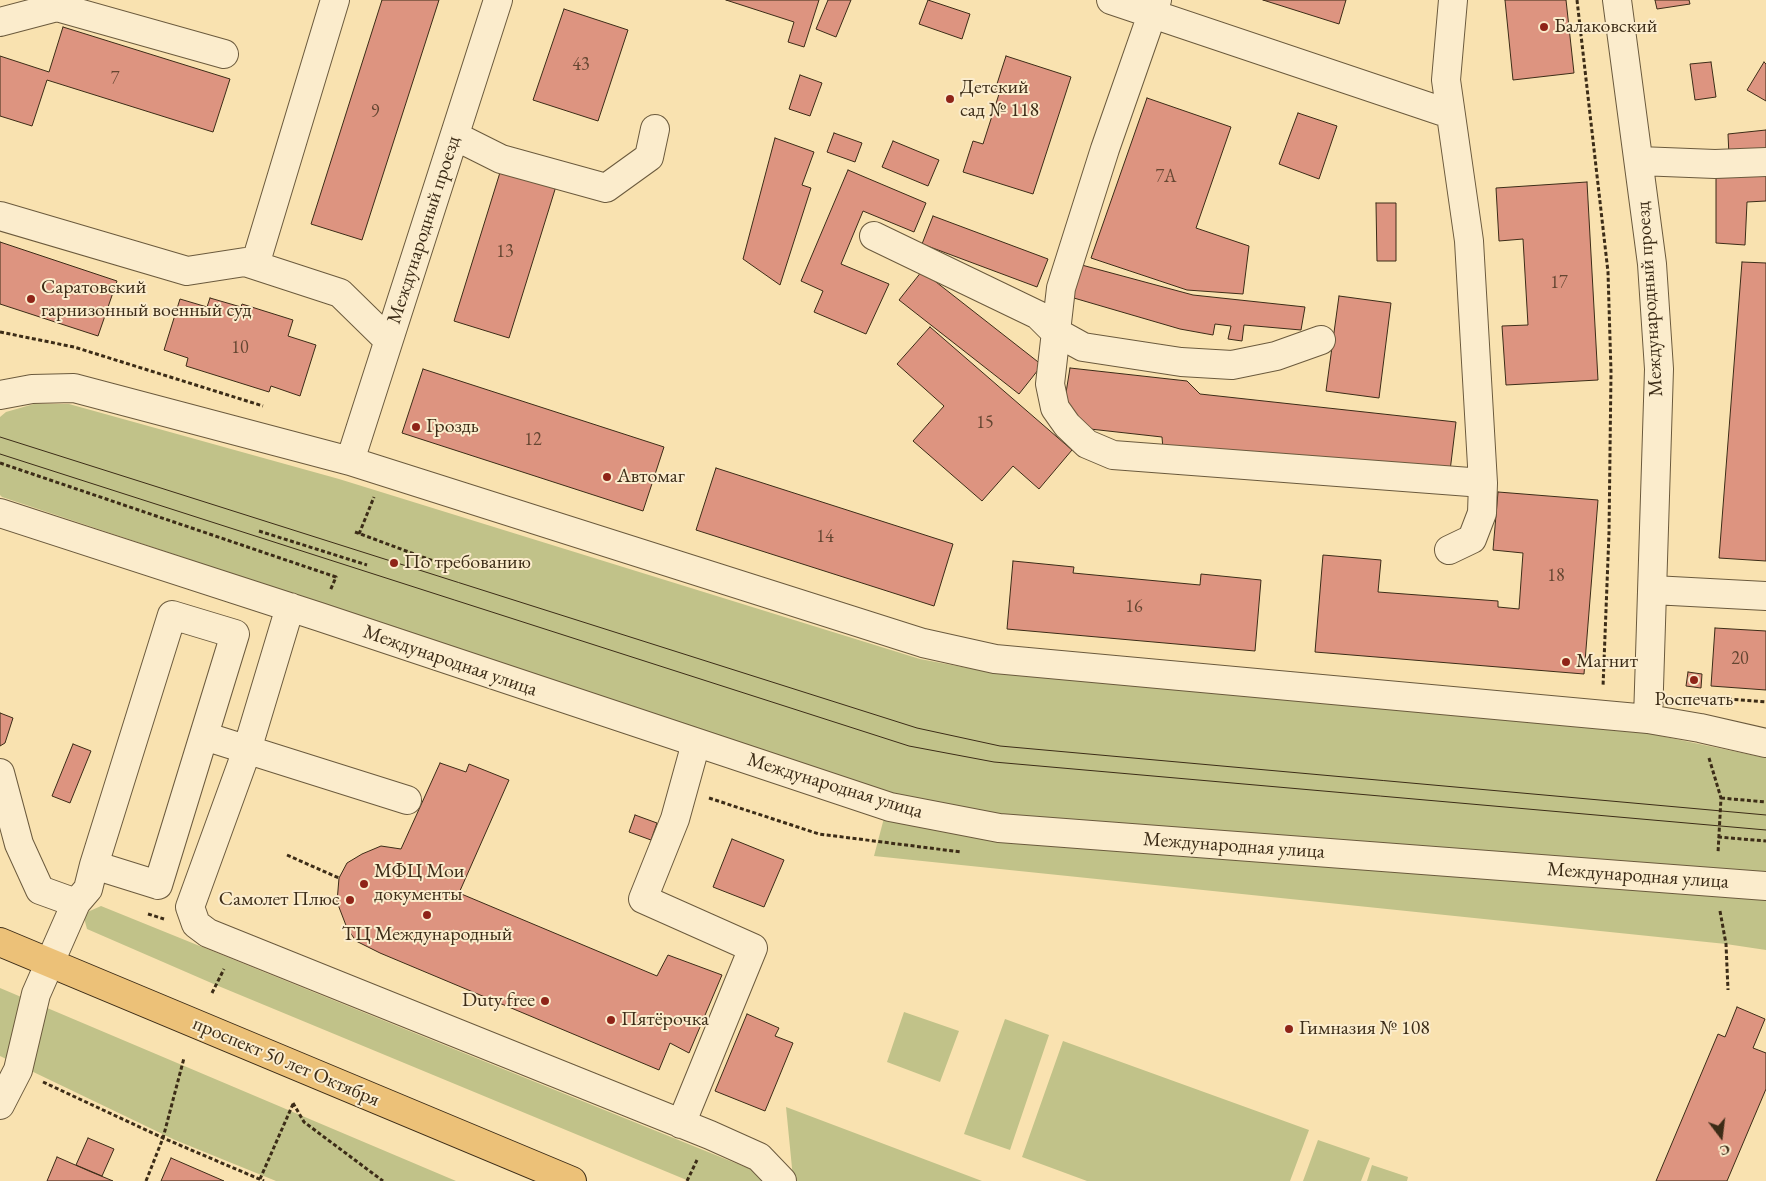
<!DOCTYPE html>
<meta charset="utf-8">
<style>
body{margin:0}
#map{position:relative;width:1766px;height:1181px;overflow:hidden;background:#f9e2b0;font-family:"EB Garamond",serif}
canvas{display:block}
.north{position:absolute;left:1696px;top:1111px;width:50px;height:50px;-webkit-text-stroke:4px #fbeccc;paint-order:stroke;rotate:165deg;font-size:14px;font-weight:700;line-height:20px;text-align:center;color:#3c2c17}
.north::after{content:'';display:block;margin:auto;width:18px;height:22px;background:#3c2c17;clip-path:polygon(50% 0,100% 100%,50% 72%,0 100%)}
</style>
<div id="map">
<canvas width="1766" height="1181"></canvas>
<div class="north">С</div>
</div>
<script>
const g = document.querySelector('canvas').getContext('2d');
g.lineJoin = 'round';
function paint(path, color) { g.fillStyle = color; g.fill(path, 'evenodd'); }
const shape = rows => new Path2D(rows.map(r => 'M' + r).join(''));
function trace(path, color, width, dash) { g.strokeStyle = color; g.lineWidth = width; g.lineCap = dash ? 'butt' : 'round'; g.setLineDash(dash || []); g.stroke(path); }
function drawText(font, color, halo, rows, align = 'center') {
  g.font = font + ' "EB Garamond",serif'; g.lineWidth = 4; g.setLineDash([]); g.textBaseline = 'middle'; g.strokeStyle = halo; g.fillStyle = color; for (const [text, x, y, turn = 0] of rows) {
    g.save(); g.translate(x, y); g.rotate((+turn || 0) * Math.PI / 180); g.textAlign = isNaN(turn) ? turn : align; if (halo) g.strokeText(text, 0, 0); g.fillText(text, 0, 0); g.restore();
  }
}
const green = shape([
 [34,404,69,404,339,479,920,659,994,673,1642,732,1766,758,1766,876,1001,818,894,794,2,497,0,495,0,417,6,412],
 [884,818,1766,897,1766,950,1726,944,874,856],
 [101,906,755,1171,766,1181,689,1181,216,985,87,929,83,914],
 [0,988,456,1181,276,1181,175,1140,0,1056],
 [904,1012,959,1031,940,1082,887,1062],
 [1005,1019,1049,1035,1010,1150,964,1134],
 [1063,1041,1309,1130,1290,1181,1087,1181,1022,1157],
 [786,1107,982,1181,796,1181,793,1178],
 [1318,1140,1370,1158,1361,1181,1303,1181],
 [1372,1165,1408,1177,1407,1181,1367,1181]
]);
const building = shape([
 [382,0,439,0,362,240,311,224,382,0],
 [726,0,819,0,804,47,788,42,794,22,726,0],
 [828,0,851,0,836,37,816,29,828,0],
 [928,0,970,14,962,39,919,24,928,0],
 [1263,0,1346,0,1339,24,1263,0],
 [1505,0,1566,0,1574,73,1513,80,1505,0],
 [1655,0,1689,0,1690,4,1657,9,1655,0],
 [564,9,628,30,598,121,533,100,564,9],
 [63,27,230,79,213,132,47,80,32,126,0,116,0,56,49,72,63,27],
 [1006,56,1071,77,1033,194,963,172,973,141,983,144,1000,91,995,90,1006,56],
 [1711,62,1716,97,1695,100,1690,64,1711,62],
 [1764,62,1766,64,1766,101,1747,90,1764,62],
 [800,75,822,83,810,116,789,109,800,75],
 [1147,98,1231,127,1196,228,1249,246,1243,294,1187,290,1091,258,1147,98],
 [1298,113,1337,126,1319,179,1279,164,1298,113],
 [1766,130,1766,153,1729,156,1728,134,1766,130],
 [834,133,862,143,855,162,827,152,834,133],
 [775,138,814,152,802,185,811,188,780,285,743,259,775,138],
 [893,141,939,160,928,186,882,167,893,141],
 [502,166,557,183,509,338,454,321,502,166],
 [848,170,926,203,914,232,863,211,841,264,889,284,866,334,814,312,823,291,801,281,848,170],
 [1766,173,1766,201,1747,202,1745,245,1716,243,1716,176,1766,173],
 [1587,182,1598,380,1506,385,1502,326,1528,325,1523,239,1499,241,1496,188,1587,182],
 [1376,203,1396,203,1396,261,1377,261,1376,203],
 [933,216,1048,259,1037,287,922,244,933,216],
 [0,242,117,281,98,336,0,304,0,242],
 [1742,262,1766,263,1766,561,1719,558,1742,262],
 [1078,264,1193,295,1305,307,1301,330,1244,325,1242,341,1228,339,1231,326,1215,324,1213,335,1180,329,1067,296,1078,264],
 [922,271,1042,365,1019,394,899,300,922,271],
 [1339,296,1391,303,1379,398,1326,391,1339,296],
 [210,298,241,307,242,304,293,320,288,336,316,345,300,396,271,386,269,392,186,366,188,358,164,350,180,299,207,307,210,298],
 [930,327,1072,450,1039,489,1013,466,982,501,913,441,944,406,897,364,930,327],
 [1070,368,1187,381,1200,394,1456,422,1450,471,1163,449,1162,437,1081,428,1064,405,1070,368],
 [423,369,664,447,643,511,402,433,423,369],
 [716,468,953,544,934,606,696,530,716,468],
 [1498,492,1598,500,1584,674,1315,652,1323,555,1381,560,1378,592,1498,601,1498,607,1519,609,1523,553,1493,550,1498,492],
 [1013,561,1074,567,1073,573,1200,585,1201,574,1261,580,1255,651,1007,629,1013,561],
 [1715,628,1766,631,1766,690,1711,686,1715,628],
 [1688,672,1702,674,1701,688,1686,686,1688,672],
 [0,713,13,718,5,743,0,746,0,713],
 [73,744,91,751,70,803,52,796,73,744],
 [440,763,466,772,469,764,509,780,459,893,657,976,668,955,722,975,689,1053,670,1043,659,1070,380,953,356,941,347,928,337,902,339,878,347,863,362,854,381,846,401,849,440,763],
 [635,815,657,823,651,840,629,832,635,815],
 [732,839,784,860,764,907,713,887,732,839],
 [1737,1007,1765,1019,1753,1048,1766,1053,1766,1089,1727,1181,1656,1181,1718,1034,1725,1037,1737,1007],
 [747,1014,779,1028,775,1036,793,1043,765,1111,715,1091,747,1014],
 [88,1138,114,1149,102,1176,76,1165,88,1138],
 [57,1157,89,1171,113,1181,47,1181,57,1157],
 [171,1158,224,1181,161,1181,171,1158]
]);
const path = shape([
 [1577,0,1608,272,1611,372,1609,533,1603,687],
 [0,332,74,347,263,406],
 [0,463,336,577,330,591],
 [259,531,367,565],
 [355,532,444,565],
 [359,534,374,497],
 [1702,697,1766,702],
 [1709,758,1721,798,1718,853],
 [709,798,819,834,961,852],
 [1721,798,1766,802],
 [1718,837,1766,841],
 [287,855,339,878],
 [1720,911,1726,944,1728,990],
 [148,914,164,919],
 [212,993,224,969],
 [43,1082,163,1138,264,1181],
 [293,1103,304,1122,383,1181],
 [260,1179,293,1104],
 [146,1181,163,1138,184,1058],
 [687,1181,697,1160]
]);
const minor = shape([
 [1111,0,1450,114],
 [1157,0,1105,149,1061,288,1050,384,1055,408,1067,425,1087,444,1113,455,1483,483],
 [1617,0,1652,264,1659,369,1648,719],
 [0,22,57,7,224,54],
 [455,136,501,159,606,188,649,157,655,129],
 [1639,161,1715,164,1766,162],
 [0,216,187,271,245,262,340,293,388,340],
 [874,236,1038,315,1054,331,1083,347,1181,362,1232,365,1276,356,1321,340],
 [255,265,335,0],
 [0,395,32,389,74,388,350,461,923,643,995,659,1648,719,1700,728,1766,743],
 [350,461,498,0],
 [0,513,320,617,890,807,999,828,1766,886],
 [1449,550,1472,539,1482,513,1483,483,1469,241,1446,80,1453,0],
 [1653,590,1766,596],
 [290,607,247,750,190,907,196,924,208,933,710,1135,759,1157,782,1181],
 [204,736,407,800],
 [0,773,19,844,40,890,76,903],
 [0,1105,18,1070,36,994,76,903,88,889,94,865,172,615,235,634,158,885,94,865],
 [681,1124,753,948,643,899,675,819,696,743]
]);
const major = shape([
 [0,942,572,1181]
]);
const tram = shape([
 [0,437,917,728,1000,746,1766,815],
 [0,454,909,746,994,762,1766,830]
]);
const markers = [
 [1544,27,5,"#8f2418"],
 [950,99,5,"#8f2418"],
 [31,299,5,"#8f2418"],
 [416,427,5,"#8f2418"],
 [607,477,5,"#8f2418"],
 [394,563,5,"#8f2418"],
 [1566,662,5,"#8f2418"],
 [1694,680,5,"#8f2418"],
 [364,884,5,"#8f2418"],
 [350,900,5,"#8f2418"],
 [427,915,5,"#8f2418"],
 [545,1001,5,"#8f2418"],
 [611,1020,5,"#8f2418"],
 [1289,1029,5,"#8f2418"]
];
const numberNames = [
 ["43",581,65],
 ["7",115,79],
 ["9",375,112],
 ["7А",1166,177],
 ["13",505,252],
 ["17",1559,283],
 ["10",240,348],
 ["15",985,423],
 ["12",533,440],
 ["14",825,537],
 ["18",1556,576],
 ["16",1134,607],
 ["20",1740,659]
];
const poiNames = [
 ["Балаковский",1554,27],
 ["Детский",960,88],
 ["сад № 118",960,111],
 ["Саратовский",41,288],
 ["гарнизонный военный суд",41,311],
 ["Гроздь",426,427],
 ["Автомаг",617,477],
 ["По требованию",404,563],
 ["Магнит",1576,662],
 ["Роспечать",1694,700,"center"],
 ["МФЦ Мои",374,872],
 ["документы",374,895],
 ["Самолет Плюс",340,900,"right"],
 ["ТЦ Международный",427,935,"center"],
 ["Duty free",535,1001,"right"],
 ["Пятёрочка",621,1020],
 ["Гимназия № 108",1299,1029]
];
const streetNames = [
 ["Международный проезд",424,230,-72],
 ["Международный проезд",1650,299,-94],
 ["Международная улица",450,661,19],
 ["Международная улица",835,786,17],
 ["Международная улица",1234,846,4],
 ["Международная улица",1638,876,4],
 ["проспект 50 лет Октября",286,1062,23]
];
paint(green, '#c1c289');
paint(building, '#dd9480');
trace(building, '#3c2c17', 1);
trace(minor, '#6b5a3d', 30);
trace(major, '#3c2c17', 30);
trace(path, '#3c2c17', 3, [4, 2.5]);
trace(minor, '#fbeccc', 28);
trace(major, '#ecc178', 28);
trace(tram, '#3c2c17', 1);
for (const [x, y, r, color] of markers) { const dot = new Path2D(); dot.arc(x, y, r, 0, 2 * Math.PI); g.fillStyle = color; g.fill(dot); trace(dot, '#fbeccc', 2); }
drawText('18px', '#644631', null, numberNames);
drawText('20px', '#3c2c17', '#fbeccc', poiNames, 'left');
drawText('20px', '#3c2c17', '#fbeccc', streetNames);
</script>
